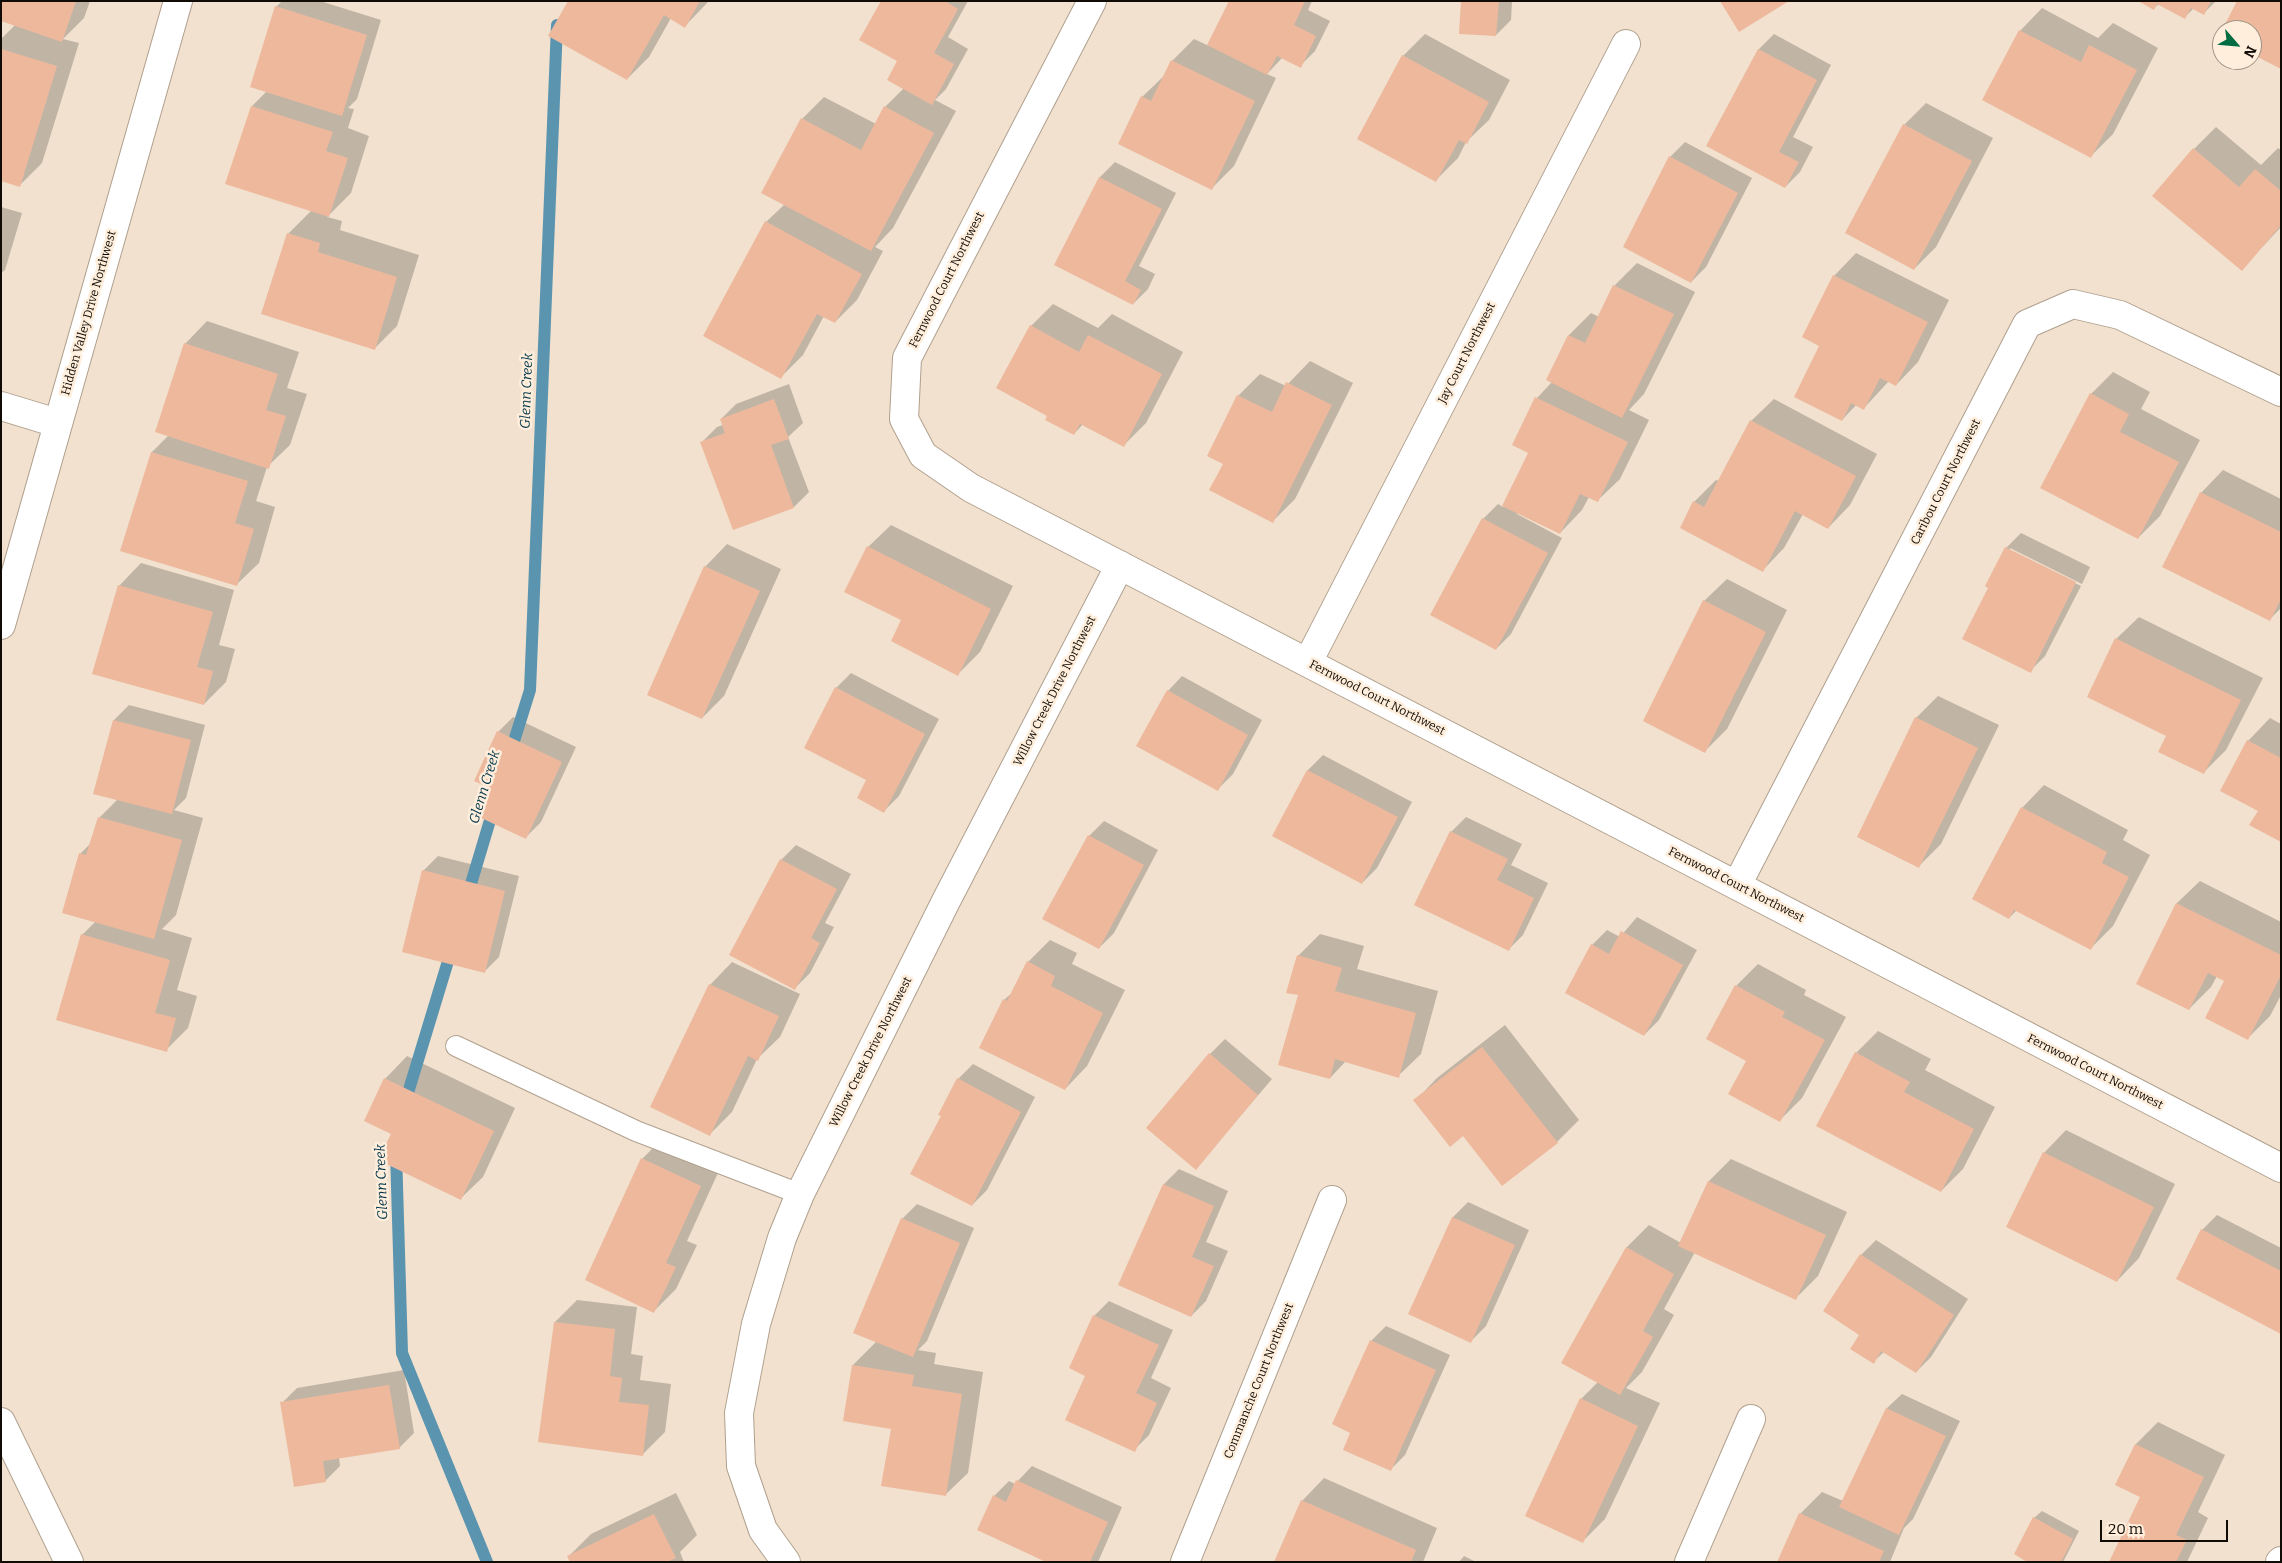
<!DOCTYPE html>
<style>
body{margin:0}
#map{position:relative;width:2282px;height:1563px;overflow:hidden;background:#f1e1ce;font-family:Bitter,serif}
canvas{display:block}
.frame{position:absolute;inset:0;border:2px solid #100b05;pointer-events:none}
.north{position:absolute;left:2212px;top:20px;width:50px;height:50px;box-sizing:border-box;background:#ffeedb;border:1px solid #9f9385;border-radius:50%;rotate:117deg;font-size:14px;font-weight:700;line-height:20px;text-align:center;color:#100b05}
.north::after{content:'';display:block;margin:auto;width:18px;height:22px;background:#016b42;clip-path:polygon(50% 0,100% 100%,50% 72%,0 100%)}
.scale{position:absolute;left:2100px;top:1520px;width:128px;height:22px;box-sizing:border-box;border:2px solid #100b05;border-top:0;padding-left:6px;font-size:15px;line-height:18px;white-space:nowrap;color:#100b05;-webkit-text-stroke:4px #ffeedb;paint-order:stroke}
</style>
<div id="map">
<canvas width="2282" height="1563"></canvas>
<div class="frame"></div>
<div class="north">N</div>
<div class="scale">20 m</div>
</div>
<script>
const g = document.querySelector('canvas').getContext('2d');
g.lineJoin = 'round';
function paint(path, color) { g.fillStyle = color; g.fill(path, 'evenodd'); }
const shape = rows => new Path2D(rows.map(r => 'M' + r).join(''));
function trace(path, color, width, dash) { g.strokeStyle = color; g.lineWidth = width; g.lineCap = dash ? 'butt' : 'round'; g.setLineDash(dash || []); g.stroke(path); }
function drawText(font, color, halo, rows, align = 'center') {
  g.font = font + ' Bitter,serif'; g.lineWidth = 5; g.setLineDash([]); g.textBaseline = 'middle'; g.strokeStyle = halo; g.fillStyle = color; for (const [text, x, y, turn = 0] of rows) {
    g.save(); g.translate(x, y); g.rotate((+turn || 0) * Math.PI / 180); g.textAlign = isNaN(turn) ? turn : align; if (halo) g.strokeText(text, 0, 0); g.fillText(text, 0, 0); g.restore();
  }
}
const shadow = shape([
 [1,1,90,1,84,18,63,39,79,43,42,163,20,185,1,180,1,39,15,25],
 [282,1,320,1,381,20,357,99,348,108,354,109,348,128,369,136,351,193,327,217,342,221,340,230,419,255,397,326,375,348,288,234,312,210,252,106,267,91,276,7],
 [570,1,709,1,685,26,671,18,649,57,627,79],
 [882,1,968,1,948,37,968,49,946,89,935,100,956,111,893,228,875,247,883,251,857,300,835,322,824,316,803,355,781,377,766,222,785,204,802,119,824,97,876,124,885,107,904,88],
 [1231,1,1312,1,1308,10,1330,21,1315,51,1300,66,1282,58,1267,74,1276,78,1234,166,1212,188,1142,97,1165,75,1172,61,1194,39,1209,46],
 [1462,1,1512,1,1511,20,1496,35],
 [2141,1,2216,1,2203,14,2194,8,2185,17,2159,4,2154,8],
 [2042,8,2098,38,2113,23,2158,48,2113,134,2091,156,2020,31],
 [1425,34,1510,80,1489,120,1466,142,1458,158,1436,180,1403,56],
 [1774,34,1831,65,1793,137,1813,147,1800,172,1785,187,1708,146,1759,49],
 [1926,103,1993,138,1936,247,1914,269,1904,125],
 [2216,127,2261,165,2278,148,2281,150,2281,227,2242,269,2194,149],
 [1685,142,1752,178,1706,267,1691,282,1670,157],
 [1115,162,1176,193,1139,266,1155,274,1148,289,1133,304,1056,264,1100,177],
 [1,207,22,213,5,270,1,273],
 [1856,253,1949,300,1918,362,1896,385,1889,381,1864,408,1857,404,1842,420,1820,345,1834,276],
 [1637,263,1695,292,1644,394,1629,410,1649,420,1620,479,1597,501,1589,497,1582,510,1560,533,1518,512,1517,514,1562,538,1511,634,1496,649,1483,519,1498,504,1503,507,1530,453,1513,444,1537,398,1552,382,1547,379,1569,335,1591,313,1599,317,1615,285],
 [1053,304,1098,328,1112,314,1183,352,1146,423,1124,445,1083,424,1074,434,1048,415,1031,326],
 [207,321,299,352,287,388,307,394,290,445,267,467,256,501,275,507,259,563,236,585,122,550,152,452,169,435,185,344],
 [1310,361,1353,383,1295,499,1273,521,1224,463,1238,396,1260,374,1286,386],
 [2113,372,2150,392,2141,409,2200,440,2160,516,2138,538,2091,394],
 [789,384,803,423,788,437,809,492,794,507,733,528,702,442,717,427,723,425,721,419,736,404],
 [1774,399,1877,454,1850,505,1828,528,1803,514,1784,548,1762,571,1694,502,1716,480,1719,481,1751,421],
 [2223,470,2281,499,2281,608,2270,619,2201,493],
 [891,525,1013,586,980,652,958,674,903,619,868,547],
 [2021,533,2090,567,2082,584,2010,548,2010,551,2081,586,2045,656,2030,671,2006,548],
 [727,544,781,569,724,696,702,718,705,567],
 [141,563,234,590,219,645,235,649,226,682,204,704,119,586],
 [1727,579,1787,610,1727,729,1704,752,1704,601],
 [2139,617,2263,678,2226,750,2204,772,2168,735,2116,639],
 [851,673,939,719,899,796,884,811,867,779,836,688],
 [1182,676,1262,720,1233,774,1218,789,1168,691],
 [1938,696,1999,725,1941,844,1919,866,1916,718],
 [129,705,205,725,186,798,174,810,203,818,176,915,162,929,192,938,177,990,197,996,188,1028,166,1050,82,935,96,921,80,854,91,843,99,818,118,799,114,720],
 [513,717,576,747,541,822,526,837,492,788,498,732],
 [2270,718,2281,724,2281,840,2259,810,2248,741],
 [1323,755,1412,802,1377,868,1362,883,1273,836,1308,770],
 [2044,785,2128,830,2123,840,2150,855,2113,926,2091,948,2017,910,2009,918,2022,808],
 [1466,817,1522,844,1511,865,1548,883,1523,935,1508,950,1451,832],
 [1104,821,1158,850,1114,933,1099,948,1089,836],
 [796,845,851,874,825,923,834,927,810,973,795,988,781,860],
 [438,856,519,876,499,957,484,972,423,871],
 [2200,881,2281,922,2281,995,2270,1016,2248,1038,2225,980,2217,976,2211,987,2189,1009,2138,983,2177,903],
 [1637,917,1697,950,1659,1020,1644,1035,1592,945,1607,930,1620,937],
 [1320,934,1364,946,1357,969,1438,991,1421,1054,1398,1076,1346,1061,1330,1078,1299,995,1298,956],
 [1050,940,1077,953,1072,964,1125,990,1087,1066,1065,1089,1004,1000,1014,991,1028,962],
 [732,962,800,994,780,1037,757,1059,732,1112,710,1134,710,985],
 [1758,964,1806,990,1804,995,1846,1017,1802,1098,1780,1120,1748,1060,1736,986],
 [1505,1025,1579,1120,1557,1142,1415,1101,1437,1078],
 [1878,1031,1931,1059,1925,1070,1995,1107,1963,1169,1941,1191,1856,1053],
 [1225,1039,1272,1079,1196,1168,1210,1054],
 [407,1056,515,1108,483,1177,460,1199,392,1133,385,1079],
 [973,1064,1035,1097,987,1190,972,1205,958,1079],
 [2066,1130,2175,1184,2139,1258,2117,1281,2044,1153],
 [664,1137,722,1164,687,1241,697,1245,676,1289,654,1311,642,1159],
 [1731,1159,1847,1212,1818,1276,1796,1298,1695,1252,1664,1309,1674,1315,1642,1372,1626,1388,1660,1403,1605,1519,1583,1541,1581,1399,1598,1382,1563,1362,1627,1247,1649,1225,1681,1243,1709,1181],
 [1179,1169,1228,1191,1206,1242,1228,1251,1206,1301,1191,1316,1120,1284,1164,1184],
 [1468,1202,1529,1230,1486,1326,1471,1341,1410,1313,1453,1217],
 [917,1204,974,1228,927,1341,918,1350,936,1353,934,1364,983,1372,968,1473,945,1495,892,1428,853,1365,877,1341,902,1219],
 [2217,1215,2281,1248,2281,1332,2202,1230],
 [1876,1240,1968,1299,1931,1357,1916,1372,1884,1352,1873,1362,1861,1334,1825,1311,1861,1255],
 [577,1300,637,1307,631,1354,643,1356,640,1380,671,1384,665,1432,643,1454,555,1322],
 [1109,1301,1173,1330,1151,1378,1171,1388,1149,1435,1134,1450,1087,1375,1094,1316],
 [1386,1326,1450,1355,1405,1455,1390,1470,1352,1432,1371,1341],
 [404,1370,414,1433,399,1448,339,1457,340,1466,325,1481,282,1403,297,1388],
 [1902,1394,1960,1421,1913,1519,1904,1528,1890,1562,1778,1562,1800,1514,1822,1492,1843,1501,1887,1408],
 [2158,1422,2225,1455,2198,1512,2208,1518,2187,1562,2110,1562,2142,1497,2116,1484,2136,1444],
 [1032,1466,1122,1507,1098,1562,1049,1562,994,1496,1009,1481,1015,1484],
 [1324,1478,1437,1528,1423,1562,1276,1562,1302,1501],
 [676,1493,697,1535,680,1552,684,1562,571,1562,568,1557,591,1534],
 [2042,1511,2079,1531,2063,1562,2030,1562,2034,1518],
 [1464,1556,1476,1562,1459,1562]
]);
const stream = shape([
 [510,754,530,690,557,25],
 [467,897,494,807],
 [404,1106,452,948],
 [396,1152,402,1353,487,1562]
]);
const building = shape([
 [1,1,76,1,62,42,1,21],
 [568,1,700,1,685,28,664,15,627,80,548,36],
 [881,1,945,1,958,9,934,53,954,64,932,105,887,80,897,61,859,40],
 [1229,1,1305,1,1294,25,1316,36,1301,68,1277,56,1267,75,1207,45],
 [1461,1,1499,1,1496,36,1459,34],
 [1720,1,1789,1,1739,32],
 [2138,1,2211,1,2204,15,2191,8,2185,19,2157,4,2154,10],
 [2237,1,2281,1,2281,69,2252,54,2252,30,2222,30,2222,38,2219,36],
 [275,6,367,35,342,116,250,87],
 [2019,30,2081,62,2089,45,2137,70,2091,158,1982,100],
 [1,49,57,66,20,187,1,181],
 [1758,49,1817,80,1779,152,1799,162,1785,188,1706,146],
 [1402,55,1489,102,1467,144,1459,140,1436,182,1357,139],
 [1171,60,1255,101,1212,190,1118,144,1141,96,1151,101],
 [251,106,333,132,326,151,348,158,329,217,225,184],
 [884,106,934,133,871,251,761,193,801,118,861,150],
 [1903,124,1972,161,1914,270,1845,233],
 [2193,148,2239,187,2255,169,2281,191,2281,225,2242,271,2152,196],
 [1669,156,1738,193,1691,283,1623,247],
 [1099,177,1162,209,1125,281,1141,290,1133,305,1054,265],
 [765,221,862,274,835,323,817,314,781,379,703,336],
 [287,233,320,243,318,252,397,277,375,350,261,314],
 [1833,275,1928,322,1896,386,1880,378,1864,410,1851,403,1842,421,1794,397,1819,346,1802,337],
 [1613,285,1674,314,1622,418,1546,380,1568,335,1585,343],
 [1030,325,1079,352,1088,335,1162,374,1124,447,1080,424,1074,435,1045,420,1047,416,996,388],
 [184,343,278,374,266,410,286,416,269,469,155,432],
 [1286,382,1332,405,1273,523,1209,490,1223,464,1207,456,1237,395,1272,412],
 [2090,393,2129,414,2120,432,2179,462,2138,539,2040,488],
 [1535,397,1628,442,1598,502,1580,494,1560,534,1502,506,1528,453,1512,445],
 [774,399,789,439,771,445,794,508,733,530,700,442,725,433,720,419],
 [1750,420,1856,476,1828,529,1795,511,1763,572,1680,528,1693,501,1704,507],
 [151,452,248,481,235,523,254,529,237,586,120,551],
 [2200,492,2281,532,2281,599,2270,621,2162,567],
 [1482,518,1548,553,1496,650,1430,615],
 [867,546,991,609,958,676,891,641,901,620,844,592],
 [2005,547,2076,582,2031,673,1962,639,1988,588,1985,586],
 [704,566,760,591,702,719,647,695],
 [118,585,213,612,197,667,213,671,204,705,92,674],
 [1703,600,1766,632,1705,753,1643,721],
 [2115,638,2241,700,2204,774,2158,752,2166,736,2087,697],
 [835,687,925,734,884,813,857,798,866,780,804,748],
 [1167,690,1248,735,1218,791,1136,746],
 [1915,717,1978,748,1919,868,1857,837],
 [113,720,191,740,172,814,93,794],
 [497,731,562,762,526,839,477,816,490,788,474,781],
 [2247,740,2281,758,2281,842,2249,825,2258,811,2220,791],
 [1307,770,1398,817,1362,884,1272,836],
 [2021,807,2107,852,2102,863,2129,877,2091,950,2014,910,2009,919,1972,899],
 [98,817,182,840,154,939,62,913,79,853,86,855],
 [1450,831,1508,859,1497,880,1534,898,1509,951,1414,905],
 [1088,835,1144,865,1099,949,1042,919],
 [780,859,837,889,811,938,820,943,795,990,729,955],
 [422,870,505,891,485,973,402,952],
 [2176,903,2281,955,2281,975,2248,1040,2205,1018,2224,981,2208,973,2189,1010,2136,984],
 [1621,931,1683,965,1644,1036,1565,993,1591,944,1609,954],
 [81,934,170,960,155,1013,176,1018,167,1052,56,1020],
 [1297,955,1342,968,1335,991,1416,1013,1399,1078,1335,1059,1330,1079,1278,1065,1298,995,1286,993],
 [1027,961,1055,976,1051,986,1103,1013,1065,1090,979,1048,1003,999,1007,1001],
 [709,984,779,1016,758,1061,748,1056,710,1136,650,1107],
 [1735,985,1785,1012,1782,1017,1825,1040,1780,1122,1728,1094,1746,1061,1706,1039],
 [1482,1047,1558,1143,1502,1186,1463,1136,1450,1147,1413,1100],
 [1855,1052,1910,1082,1904,1092,1974,1129,1941,1192,1816,1126],
 [1209,1053,1258,1095,1196,1170,1146,1128],
 [384,1078,494,1131,461,1200,378,1160,391,1134,364,1121],
 [957,1078,1021,1112,972,1206,910,1174,941,1116,938,1115],
 [2043,1152,2154,1207,2117,1282,2006,1227],
 [641,1158,701,1186,666,1263,676,1267,654,1313,585,1280],
 [1708,1181,1826,1235,1796,1300,1678,1246],
 [1163,1184,1214,1206,1192,1257,1214,1266,1191,1317,1118,1285],
 [1452,1217,1515,1245,1471,1343,1408,1314],
 [901,1218,960,1243,913,1357,853,1333],
 [2201,1229,2281,1271,2281,1334,2176,1279],
 [1626,1247,1674,1274,1643,1331,1653,1337,1620,1395,1561,1363],
 [1860,1254,1954,1315,1916,1373,1881,1351,1874,1364,1850,1349,1859,1335,1823,1311],
 [1093,1315,1159,1345,1136,1393,1157,1403,1135,1452,1065,1420,1085,1376,1069,1368],
 [554,1322,615,1329,610,1376,622,1378,619,1402,649,1405,643,1456,538,1442],
 [1370,1340,1436,1370,1391,1471,1343,1450,1350,1433,1332,1424],
 [852,1365,914,1375,912,1386,962,1394,946,1496,881,1486,891,1429,843,1421],
 [389,1385,400,1449,323,1461,326,1482,294,1487,280,1402],
 [1580,1398,1638,1426,1583,1543,1525,1516],
 [1886,1408,1946,1436,1899,1535,1839,1507],
 [2135,1444,2204,1477,2176,1535,2187,1540,2176,1562,2109,1562,2140,1497,2115,1485],
 [1016,1480,1108,1522,1090,1562,1046,1562,977,1530,993,1495,1006,1502],
 [1301,1500,1416,1550,1411,1562,1274,1562],
 [1799,1513,1884,1551,1879,1562,1777,1562],
 [654,1514,676,1558,667,1562,570,1562,567,1556],
 [2033,1517,2073,1539,2061,1562,2027,1562,2014,1554]
]);
const service = shape([
 [456,1046,636,1131,800,1194]
]);
const minor = shape([
 [1092,1,907,358,904,419,923,455,971,488,2281,1168],
 [1,406,57,423],
 [1,625,178,1],
 [1308,662,1626,44],
 [1737,885,2027,324,2073,304,2120,315,2281,392],
 [786,1562,763,1530,741,1466,739,1413,756,1324,782,1238,800,1194,946,901,1120,565],
 [1185,1562,1332,1200],
 [1689,1562,1751,1419]
]);
const tertiary = shape([
 [2280,1562,2281,1561]
]);
const secondary = shape([
 [1,1422,69,1562]
]);
const streetNames = [
 ["Fernwood Court Northwest",947,280,-63],
 ["Hidden Valley Drive Northwest",89,313,-74],
 ["Jay Court Northwest",1467,353,-63],
 ["Caribou Court Northwest",1946,482,-63],
 ["Willow Creek Drive Northwest",1055,691,-63],
 ["Fernwood Court Northwest",1377,698,27],
 ["Fernwood Court Northwest",1736,885,27],
 ["Willow Creek Drive Northwest",871,1052,-63],
 ["Fernwood Court Northwest",2095,1072,27],
 ["Commanche Court Northwest",1259,1381,-68]
];
const waterNames = [
 ["Glenn Creek",527,391,-88],
 ["Glenn Creek",485,787,-73],
 ["Glenn Creek",382,1182,-92]
];
paint(shadow, '#0003');
trace(stream, '#5a94af', 12);
paint(building, '#eeb89d');
trace(service, '#b0a08e', 22);
trace(minor, '#b0a08e', 30);
trace(tertiary, '#b0a08e', 30);
trace(secondary, '#b0a08e', 30);
trace(service, '#fff', 20);
trace(minor, '#fff', 28);
trace(tertiary, '#fff', 28);
trace(secondary, '#fff', 28);
drawText('12px', '#100b05', '#ffeedb', streetNames);
drawText('italic 14px', '#00364a', '#ffeedb', waterNames);
</script>
